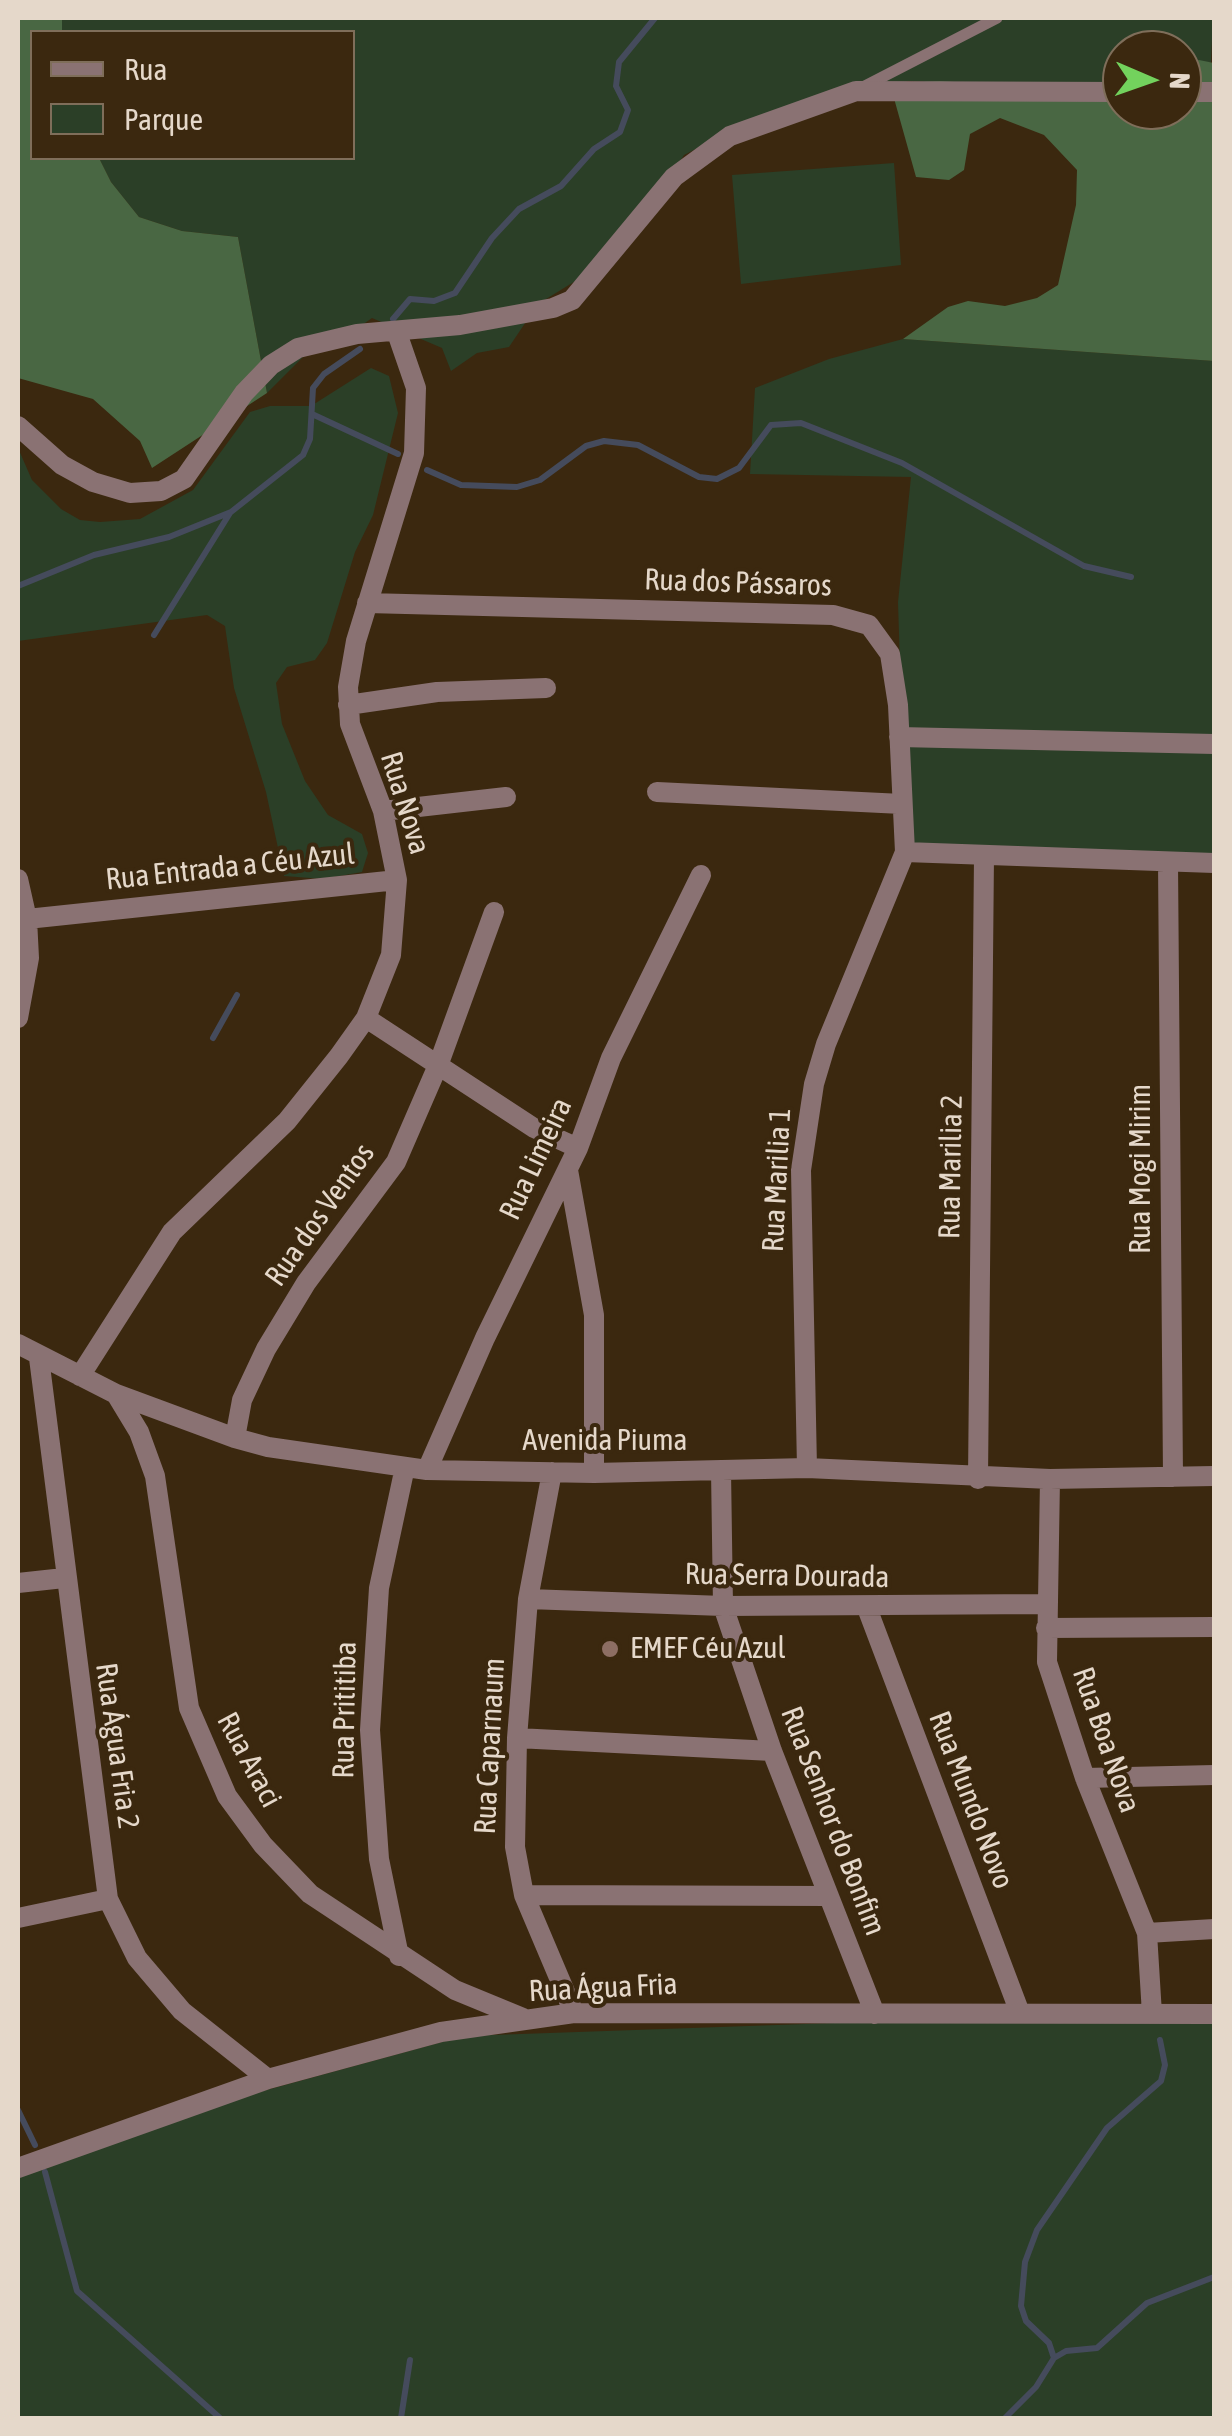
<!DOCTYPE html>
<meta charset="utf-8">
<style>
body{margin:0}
#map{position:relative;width:1232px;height:2436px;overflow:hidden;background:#3b280f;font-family:"Asap Condensed",sans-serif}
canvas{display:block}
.frame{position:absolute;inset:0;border:20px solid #e5d8ca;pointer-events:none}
.legend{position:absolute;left:30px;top:30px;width:325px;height:130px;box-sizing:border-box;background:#3b280f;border:2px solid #7f6e5a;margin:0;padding:12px 18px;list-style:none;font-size:30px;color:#e5d8ca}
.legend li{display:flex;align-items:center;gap:20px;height:50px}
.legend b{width:50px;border:2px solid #7f6e5a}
.north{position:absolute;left:1102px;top:30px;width:100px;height:100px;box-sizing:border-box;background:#3b280f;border:2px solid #7f6e5a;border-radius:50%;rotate:92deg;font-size:28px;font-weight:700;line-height:40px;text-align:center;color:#e5d8ca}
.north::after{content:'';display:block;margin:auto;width:35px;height:45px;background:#73d25d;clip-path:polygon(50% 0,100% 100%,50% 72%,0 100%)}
</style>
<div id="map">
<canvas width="1232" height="2436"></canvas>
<div class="frame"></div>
<ul class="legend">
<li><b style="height:12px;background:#8a7273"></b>Rua</li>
<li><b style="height:28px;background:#2b3f27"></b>Parque</li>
</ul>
<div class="north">N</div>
</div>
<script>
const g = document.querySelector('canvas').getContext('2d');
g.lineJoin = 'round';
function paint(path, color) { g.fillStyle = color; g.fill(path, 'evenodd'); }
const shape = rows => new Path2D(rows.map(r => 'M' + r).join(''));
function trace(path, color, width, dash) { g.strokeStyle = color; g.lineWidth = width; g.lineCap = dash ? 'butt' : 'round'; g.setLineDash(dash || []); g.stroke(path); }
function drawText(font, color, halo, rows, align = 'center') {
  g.font = font + ' "Asap Condensed",sans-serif'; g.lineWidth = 8; g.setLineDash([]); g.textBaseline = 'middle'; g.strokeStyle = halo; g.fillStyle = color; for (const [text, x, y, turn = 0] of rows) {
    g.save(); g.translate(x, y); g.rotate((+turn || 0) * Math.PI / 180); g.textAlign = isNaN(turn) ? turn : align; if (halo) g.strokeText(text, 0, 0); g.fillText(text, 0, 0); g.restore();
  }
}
const green = shape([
 [62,18,1213,18,1211,62,1182,65,1182,50,1122,50,1122,80,1080,91,908,81,727,133,684,155,646,215,590,272,538,304,509,347,477,353,451,371,442,348,372,318,348,335,310,350,267,393,238,237,182,231,139,217,111,182,99,158,352,158,352,32,62,32],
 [894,163,901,265,741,284,732,175],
 [903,339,1214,361,1214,867,906,857,898,602,911,477,750,474,755,388,829,359],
 [371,368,389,376,398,413,373,515,355,552,327,643,315,660,287,667,276,683,282,724,305,781,328,815,362,834,368,853,362,872,323,879,284,876,266,792,234,688,225,626,207,615,18,641,18,448,32,480,61,509,80,520,100,522,140,519,193,490,250,412,270,406,311,406],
 [976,2018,1214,2018,1214,2418,18,2418,18,2167,135,2126,464,2036]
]);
const forest = shape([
 [18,18,62,18,62,32,32,32,32,158,99,158,111,182,139,217,182,231,238,237,267,393,152,468,140,441,93,399,18,378],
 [1199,60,1214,63,1214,361,903,339,948,307,968,301,1005,306,1037,298,1058,285,1076,205,1077,170,1044,135,1000,118,970,134,964,170,949,180,916,177,890,84,940,81,1080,91,1122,80,1122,110,1182,110,1182,65]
]);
const stream = shape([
 [393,319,410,299,434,301,455,293,492,238,519,209,561,186,594,149,620,132,628,110,616,86,619,62,655,18],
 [312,414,398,454],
 [427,470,461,485,517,487,540,480,586,446,604,441,638,445,699,477,717,479,739,468,771,425,801,423,902,463,1084,566,1131,577],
 [18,586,94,555,169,537,231,512,303,455,310,439,313,388,324,374,360,349],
 [154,635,230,513],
 [213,1038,237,995],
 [18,2110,35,2145],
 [45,2172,77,2291,220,2418],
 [1054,2358,1049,2343,1026,2321,1021,2306,1025,2262,1037,2230,1107,2128,1161,2081,1165,2065,1160,2040],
 [401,2418,410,2360],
 [1005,2418,1036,2387,1054,2358,1066,2351,1097,2348,1147,2303,1214,2277]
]);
const lane = shape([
 [865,86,997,18]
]);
const street = shape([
 [1182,92,1214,92],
 [18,426,62,465,93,482,130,493,161,491,184,479,244,393,271,365,298,348,357,334,460,325,553,308,572,300,674,177,730,136,856,91,1122,92],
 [367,603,833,615,869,625,890,654,898,705,905,852,826,1044,814,1084,801,1170,807,1468],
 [348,705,437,692,546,688],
 [899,737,1214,744],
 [657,792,902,804],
 [383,811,506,797],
 [905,852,1214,863],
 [1168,862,1173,1477],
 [18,879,27,919,29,958,18,1018],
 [27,919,397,880],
 [366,1018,534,1128,578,1148],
 [568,1170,594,1315,594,1473],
 [18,1344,116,1394,235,1438,268,1447,427,1470,594,1473,807,1468,1050,1479,1214,1476],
 [39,1358,108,1899,137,1958,182,2011,268,2079],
 [80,1376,172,1232,287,1121,339,1056,366,1018,391,955,397,880,383,811,350,724,348,687,356,641,414,453,416,388,397,333],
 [116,1394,139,1432,155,1476,189,1708,227,1796,263,1845,310,1894,455,1990,523,2018],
 [235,1438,242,1400,266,1349,306,1283,396,1162,439,1063,494,912],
 [427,1470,485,1338,578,1148,611,1058,701,875],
 [721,1470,723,1606,772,1751,875,2014],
 [552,1472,528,1599,517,1738,515,1847,524,1895,574,2013],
 [978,1479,984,856],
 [1050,1479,1047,1662,1085,1778,1147,1933,1152,2014],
 [18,1583,64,1578],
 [528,1599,723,1606,1045,1604],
 [867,1608,1020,2013],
 [1046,1628,1214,1627],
 [517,1738,772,1751],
 [1085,1778,1214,1775],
 [524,1895,829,1896],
 [18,1918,108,1899],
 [1147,1933,1214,1929],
 [399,1956,379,1859,370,1730,379,1588,405,1467],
 [18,2168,268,2079,441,2032,574,2013,1214,2014]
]);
const markers = [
 [610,1649,10,"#8d6e63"]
];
const streetNames = [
 ["Rua dos Pássaros",738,583,2],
 ["Rua Nova",405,803,73],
 ["Rua Entrada a Céu Azul",230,867,-6],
 ["Rua Limeira",536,1159,-65],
 ["Rua Marilia 2",951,1167,-89],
 ["Rua Mogi Mirim",1141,1169,-90],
 ["Rua Marilia 1",777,1180,-87],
 ["Rua dos Ventos",320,1215,-55],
 ["Avenida Piuma",605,1441],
 ["Rua Serra Dourada",787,1576,1],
 ["Rua Prititiba",345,1710,-89],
 ["Rua Boa Nova",1106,1740,71],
 ["Rua Água Fria 2",117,1746,82],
 ["Rua Caparnaum",490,1746,-87],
 ["Rua Araci",249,1760,62],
 ["Rua Mundo Novo",971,1800,69],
 ["Rua Senhor do Bonfim",833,1821,69],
 ["Rua Água Fria",603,1988,-3]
];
const poiNames = [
 ["EMEF Céu Azul",630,1649]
];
paint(green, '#2b3f27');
paint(forest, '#496743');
trace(stream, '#454b5c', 6);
trace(lane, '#8a7273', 11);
trace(street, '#8a7273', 20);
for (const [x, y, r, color] of markers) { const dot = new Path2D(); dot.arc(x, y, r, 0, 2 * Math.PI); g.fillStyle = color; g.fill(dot); trace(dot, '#3b280f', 4); }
drawText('30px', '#e5d8ca', '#3b280f', streetNames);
drawText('30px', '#e5d8ca', '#3b280f', poiNames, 'left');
</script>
